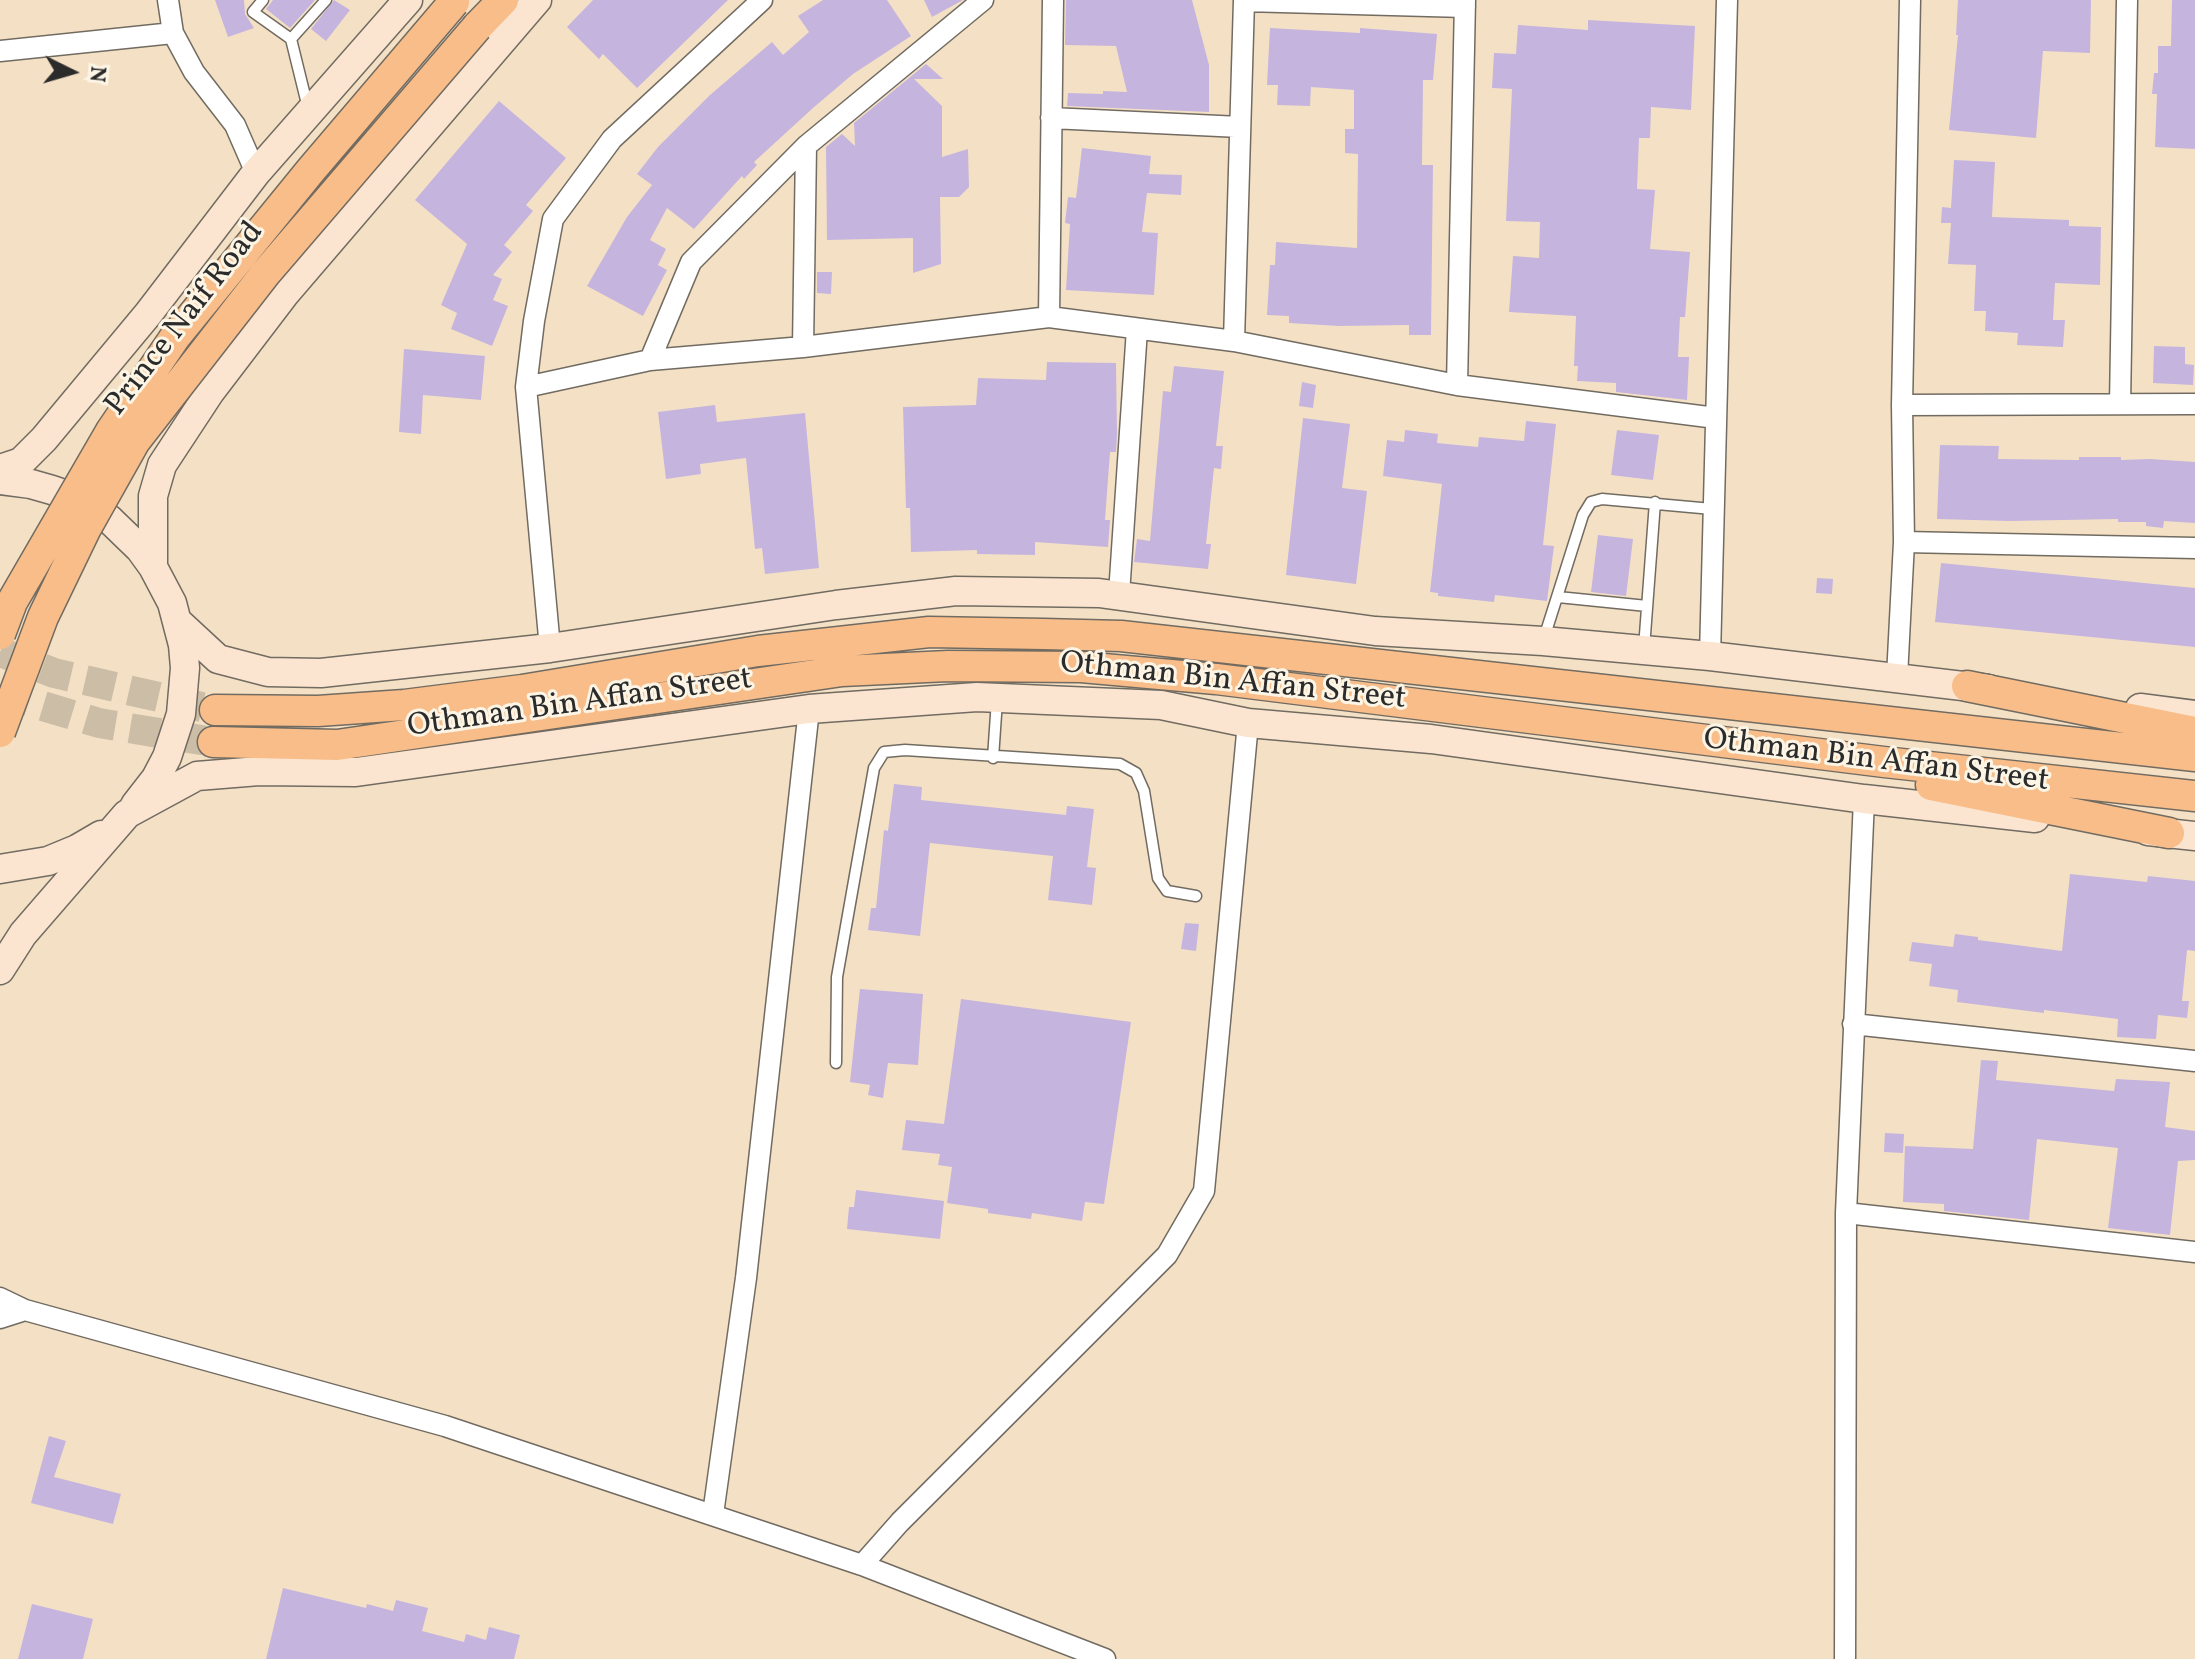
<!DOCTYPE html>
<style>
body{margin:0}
#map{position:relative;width:2195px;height:1659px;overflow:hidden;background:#f4e1c5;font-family:Vollkorn,serif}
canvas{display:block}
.north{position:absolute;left:32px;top:32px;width:80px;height:80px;-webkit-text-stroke:6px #fcf5e5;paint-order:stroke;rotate:95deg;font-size:22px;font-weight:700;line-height:32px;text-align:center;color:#2b2b2b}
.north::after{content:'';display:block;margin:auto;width:28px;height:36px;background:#2b2b2b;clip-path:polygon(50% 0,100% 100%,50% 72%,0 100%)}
</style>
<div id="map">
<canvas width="2195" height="1659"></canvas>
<div class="north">N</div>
</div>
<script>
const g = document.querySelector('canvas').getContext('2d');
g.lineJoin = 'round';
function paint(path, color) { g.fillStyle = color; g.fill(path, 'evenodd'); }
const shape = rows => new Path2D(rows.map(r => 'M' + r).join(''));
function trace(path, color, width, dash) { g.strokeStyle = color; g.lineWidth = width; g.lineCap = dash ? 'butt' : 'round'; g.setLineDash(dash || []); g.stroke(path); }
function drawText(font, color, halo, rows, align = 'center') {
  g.font = font + ' Vollkorn,serif'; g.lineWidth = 6; g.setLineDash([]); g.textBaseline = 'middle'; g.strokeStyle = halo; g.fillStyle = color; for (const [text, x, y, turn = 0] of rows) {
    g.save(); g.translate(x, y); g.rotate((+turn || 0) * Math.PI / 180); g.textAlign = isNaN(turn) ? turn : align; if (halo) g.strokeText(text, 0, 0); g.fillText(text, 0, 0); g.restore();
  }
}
const building = shape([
 [215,0,244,0,245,14,254,28,228,37],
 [273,0,315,0,290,28,266,9],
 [334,0,350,10,326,41,311,29],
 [593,0,728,0,637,88,603,54,599,59,567,27],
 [823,0,887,0,911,36,853,74,813,108,754,162,757,165,744,179,742,176,694,229,667,208,650,240,666,249,658,265,667,270,643,316,587,286,627,217,652,185,637,174,658,147,710,95,772,42,783,55,809,32,798,16],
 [924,0,963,0,932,17],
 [1066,0,1192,0,1209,65,1209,112,1067,106,1068,93,1103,94,1103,91,1127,92,1116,46,1065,45],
 [1958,0,2091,0,2090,53,2043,51,2036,138,1949,130,1958,35,1956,35],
 [2172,0,2195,0,2195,149,2155,147,2157,94,2152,94,2154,73,2158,73,2158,46,2171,46],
 [1588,20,1695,26,1691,110,1651,107,1650,138,1639,138,1637,189,1655,190,1650,249,1690,252,1685,317,1680,317,1678,357,1689,357,1687,400,1616,392,1616,383,1577,381,1578,366,1574,366,1576,316,1509,312,1513,256,1539,258,1540,222,1506,221,1512,89,1492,88,1494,53,1516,54,1518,25,1588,30],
 [1270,28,1360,33,1360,28,1437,34,1433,80,1423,80,1422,165,1433,165,1431,335,1409,335,1409,325,1339,326,1289,323,1289,316,1267,315,1270,265,1275,265,1276,242,1357,248,1358,154,1345,153,1345,129,1354,129,1354,90,1311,87,1310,106,1277,105,1278,85,1267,85],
 [926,64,943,79,914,79,942,106,942,157,968,149,969,187,959,197,940,197,941,264,913,273,913,238,827,240,826,147,842,134,855,146,854,123],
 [499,101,566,158,526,205,533,211,504,245,512,252,493,275,502,279,493,300,508,306,492,346,451,329,457,313,441,305,467,244,415,200],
 [1082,148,1151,156,1149,174,1182,175,1181,195,1147,193,1142,232,1158,233,1154,295,1066,290,1070,224,1065,223,1068,197,1076,198],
 [1954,160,1995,162,1992,217,2069,220,2069,226,2101,227,2100,285,2055,283,2053,320,2065,320,2063,347,2017,345,2018,333,1985,331,1986,311,1974,311,1976,265,1948,264,1951,223,1941,223,1942,207,1951,208],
 [817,272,832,272,831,294,817,293],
 [2154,346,2185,347,2185,364,2194,365,2193,385,2153,383],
 [404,349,485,356,481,400,423,395,421,434,399,432],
 [1047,362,1116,363,1117,434,1116,452,1110,452,1105,520,1110,520,1108,547,1035,542,1035,555,977,554,977,550,911,552,910,508,906,508,903,407,976,405,978,378,1046,380],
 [1174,366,1224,371,1216,446,1223,446,1221,469,1214,468,1206,544,1211,544,1208,569,1134,562,1137,539,1150,541,1163,391,1171,392],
 [1302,382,1316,385,1313,408,1299,406],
 [715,405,717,422,805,413,819,568,765,574,762,548,755,549,746,458,700,464,701,474,666,479,658,412],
 [1303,418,1350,424,1342,488,1367,491,1356,584,1286,575],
 [1526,421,1556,424,1543,545,1554,546,1547,601,1495,595,1494,602,1438,596,1438,593,1430,592,1442,484,1383,476,1387,440,1404,442,1405,430,1438,434,1437,443,1478,447,1479,437,1524,441],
 [1617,430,1659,435,1653,480,1611,475],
 [1940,445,1999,446,1998,459,2079,460,2079,457,2121,457,2121,460,2150,459,2195,462,2195,523,2164,521,2163,528,2146,526,2146,522,2118,522,2118,519,2009,521,1937,519],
 [1598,535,1633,539,1626,596,1591,592],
 [1941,563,2195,588,2195,647,1935,622],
 [1817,578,1833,579,1832,594,1816,593],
 [894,784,922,787,921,800,1066,815,1067,806,1094,809,1087,867,1096,868,1092,905,1048,900,1053,856,930,843,920,936,868,930,871,908,876,908,884,830,888,831],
 [2070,874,2147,882,2148,876,2195,881,2195,951,2187,950,2182,1001,2189,1001,2187,1018,2158,1015,2156,1039,2117,1037,2118,1019,2044,1010,2044,1013,1957,1002,1958,990,1929,986,1932,964,1909,961,1912,942,1953,947,1955,934,1978,937,1978,940,2062,951],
 [1185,923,1199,924,1196,951,1181,949],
 [860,989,923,994,918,1065,888,1063,883,1098,868,1095,870,1085,850,1082],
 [961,999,1131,1022,1104,1204,1085,1202,1082,1221,1032,1213,1031,1219,988,1213,988,1209,947,1203,952,1167,938,1165,940,1154,902,1150,906,1120,944,1124],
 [1981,1060,1998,1061,1996,1080,2114,1091,2116,1079,2170,1082,2165,1127,2195,1131,2195,1160,2178,1161,2170,1235,2108,1228,2118,1148,2037,1139,2029,1220,1944,1211,1944,1204,1903,1202,1905,1146,1973,1149],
 [1885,1133,1904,1134,1903,1153,1884,1152],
 [856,1190,944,1201,940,1239,847,1229,849,1207,854,1207],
 [49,1436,66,1441,54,1477,121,1494,113,1524,31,1503],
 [283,1588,366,1608,367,1604,393,1611,396,1600,428,1608,422,1631,464,1642,466,1634,486,1640,489,1627,520,1635,514,1659,266,1659],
 [32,1604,93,1619,83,1659,18,1659]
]);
const primaryTunnel = shape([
 [0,652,54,673,215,710],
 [0,693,99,723,213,742]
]);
const service = shape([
 [263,0,253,12,291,39,308,108],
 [291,39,326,0],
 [1558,597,1647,606],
 [1544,638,1583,515,1591,502,1602,499,1712,509],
 [1644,648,1655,502],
 [993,758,997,700],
 [836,1063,837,977,874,768,884,752,905,750,1120,764,1136,773,1144,791,1158,878,1167,891,1196,896]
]);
const minor = shape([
 [168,0,173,33,194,72,235,125,256,173],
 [1244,1,1465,7],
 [0,51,173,33],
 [1051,118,1240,127],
 [1049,317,1053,0],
 [1234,341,1244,0],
 [803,347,806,146],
 [650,360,691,262,806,146,983,0],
 [1457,385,1465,0],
 [526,387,650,360,803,347,1049,317,1234,341,1457,385,1716,418],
 [2120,404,2127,0],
 [1902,405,2195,404],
 [1904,542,2195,548],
 [1119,594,1137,329],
 [550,648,526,387,534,321,553,219,612,139,762,0],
 [1710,656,1727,0],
 [1897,677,1904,542,1902,405,1910,0],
 [1853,1024,2195,1061],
 [1846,1213,2195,1252],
 [0,1298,25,1310,0,1318],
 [25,1310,445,1426,862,1565,1105,1659],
 [713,1514,746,1278,809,709],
 [862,1565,900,1522,1167,1255,1204,1191,1248,723],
 [1845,1659,1846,1213,1864,799]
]);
const secondary = shape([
 [0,469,21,462,44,439,148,314,256,173,408,0],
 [0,480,31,484,52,490,72,497,109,519,140,549,153,567,172,603,183,645,185,668,181,714,167,757,156,778,135,805],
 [153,567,153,496,162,465,210,392,284,295,537,0],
 [178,622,218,659,268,672,321,673,550,648,836,605,956,591,1099,593,1375,631,1543,641,1710,656,1988,689],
 [2140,708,2195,715],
 [2148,831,2195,836],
 [0,869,48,861,77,849,101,835],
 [0,970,23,934,127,814,197,776,259,771,356,772,809,709,977,697,1161,705,1248,723,1431,739,1864,799,2035,818]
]);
const primary = shape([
 [477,27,503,0],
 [1967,686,2195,732],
 [215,710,318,711,404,705,522,690,758,651,929,632,1044,634,1121,636,2195,756],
 [213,742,337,745,842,671,948,666,1081,667,1216,679,1884,762,2195,796],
 [1931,785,2169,833]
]);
const primaryBridge = shape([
 [0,634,12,602,111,431,175,337,311,170,454,2],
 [0,732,43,617,85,530,135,441,265,274,477,27]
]);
const streetNames = [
 ["Prince Naif Road",186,320,-52],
 ["Othman Bin Affan Street",1233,683,6],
 ["Othman Bin Affan Street",580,705,-8],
 ["Othman Bin Affan Street",1876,762,7]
];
paint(building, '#c5b4de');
trace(primaryTunnel, '#ccbda6', 30, [30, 15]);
trace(service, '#716b61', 13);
trace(minor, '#716b61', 23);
trace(secondary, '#716b61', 31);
trace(primary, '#716b61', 33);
trace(service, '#fff', 10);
trace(minor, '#fff', 20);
trace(secondary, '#fce5d0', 28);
trace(primary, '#f8bd89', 30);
trace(primaryBridge, '#716b61', 33, []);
trace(primaryBridge, '#f8bd89', 30);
drawText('32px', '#2b2b2b', '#fcf5e5', streetNames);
</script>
